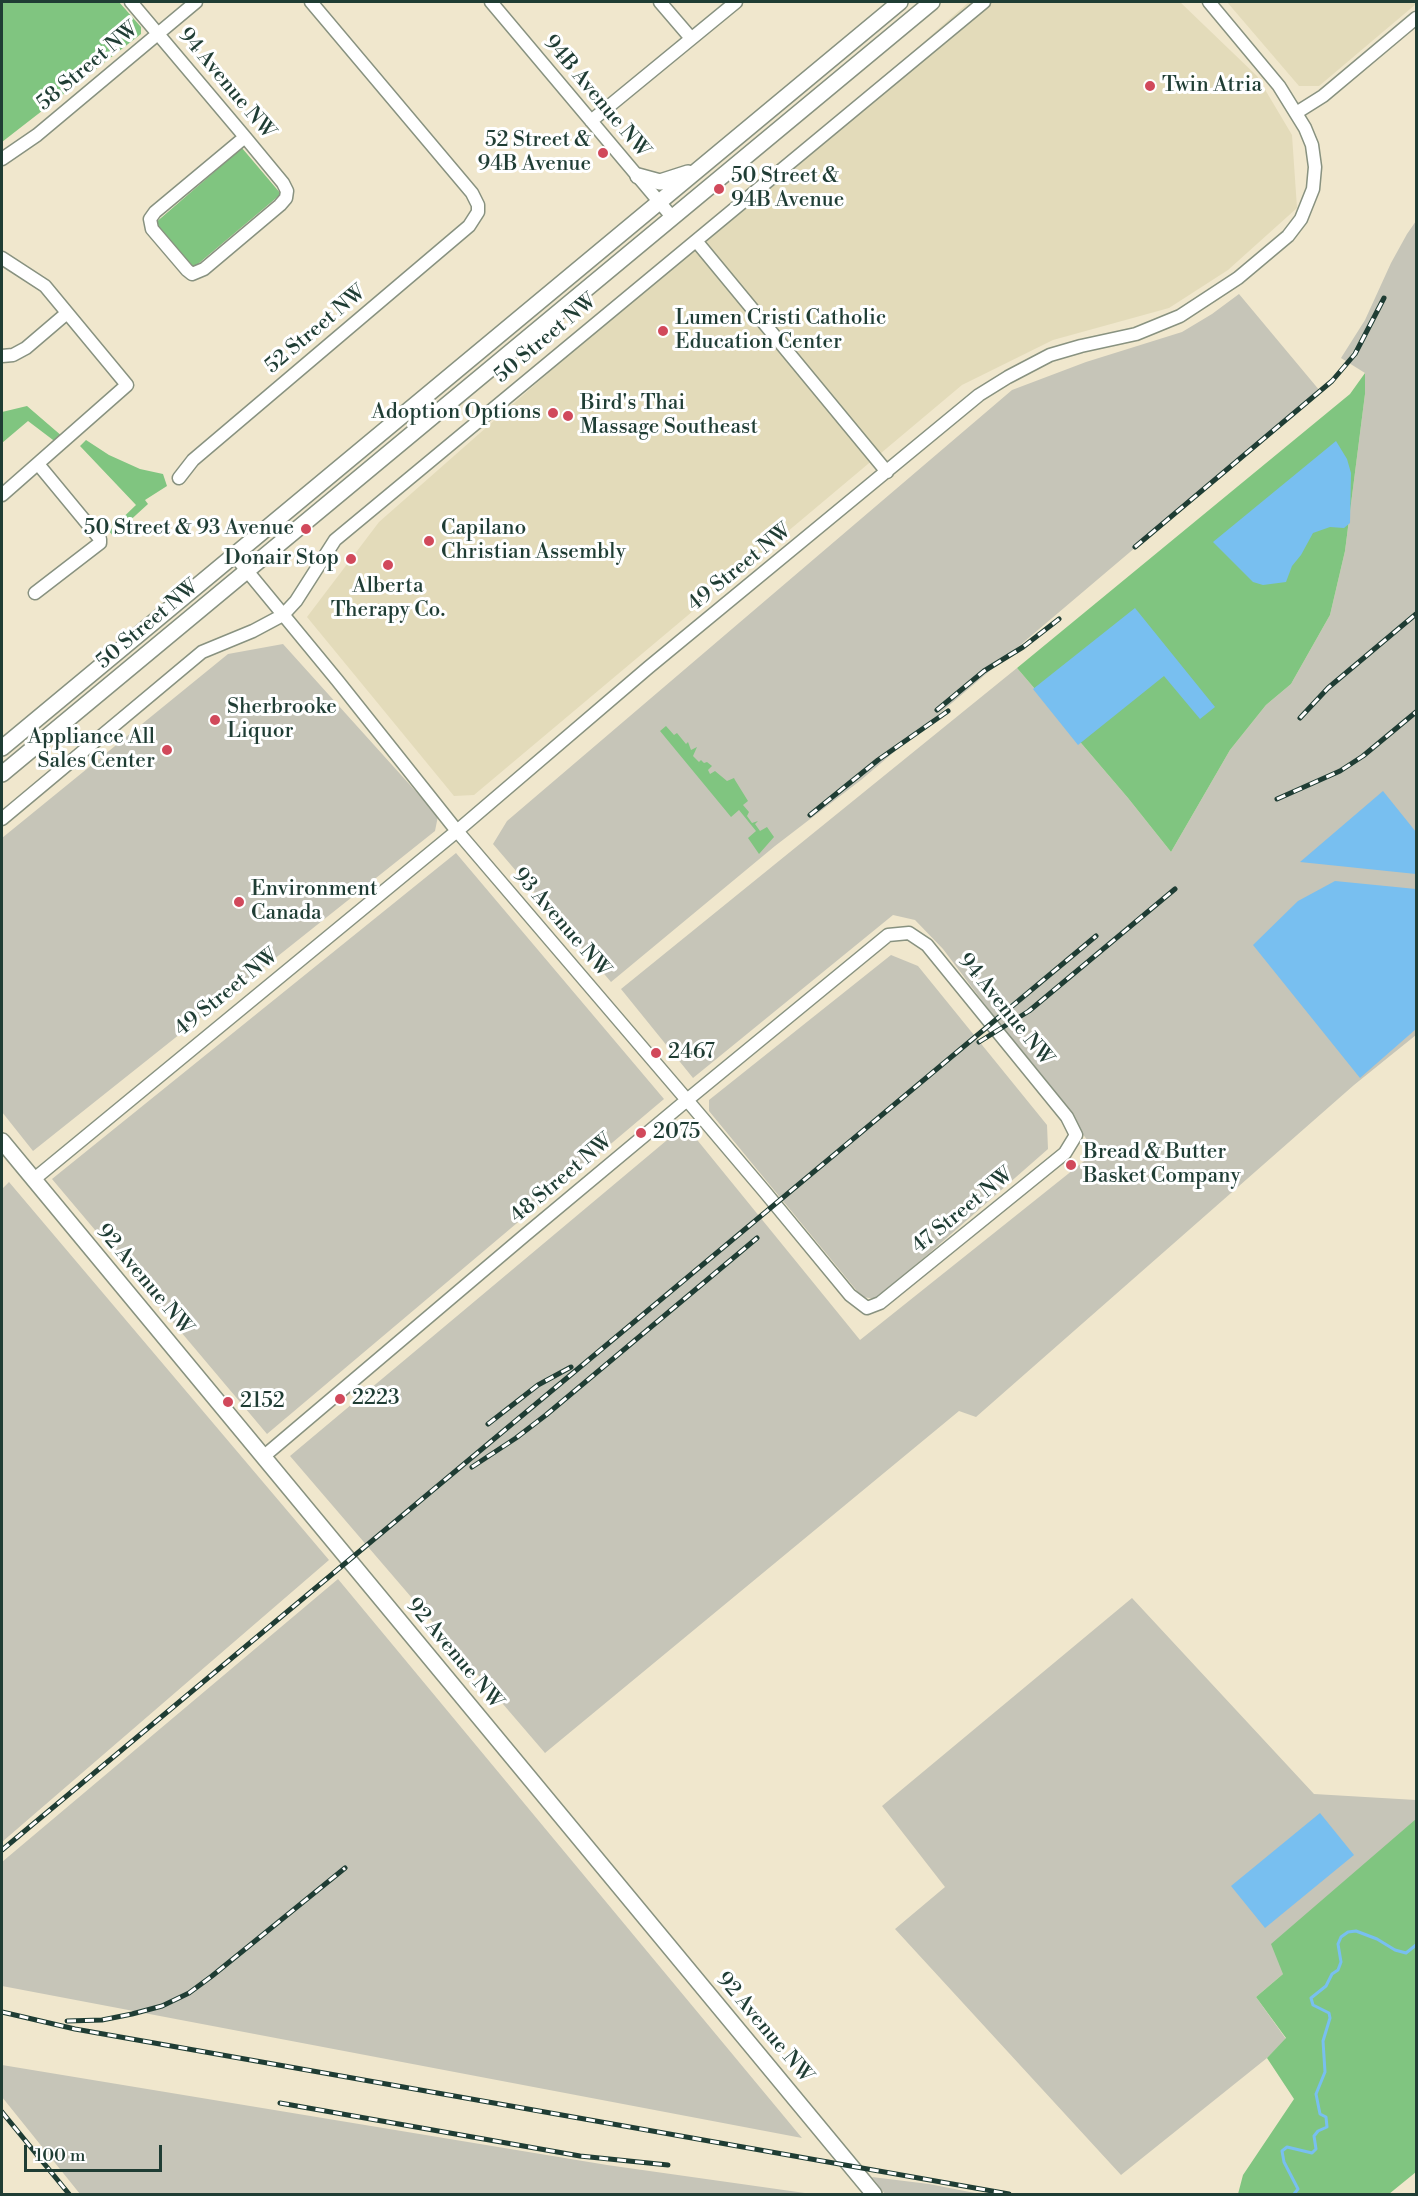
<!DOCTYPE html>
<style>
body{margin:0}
#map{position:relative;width:1418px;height:2196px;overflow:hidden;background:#f0e7cd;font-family:"Libre Bodoni",serif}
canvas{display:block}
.frame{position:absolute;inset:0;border:3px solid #1f3d34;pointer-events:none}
.scale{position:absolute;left:24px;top:2145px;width:138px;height:27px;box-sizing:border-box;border:3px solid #1f3d34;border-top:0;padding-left:8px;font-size:18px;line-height:21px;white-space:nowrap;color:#1f3d34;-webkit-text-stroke:4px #fff;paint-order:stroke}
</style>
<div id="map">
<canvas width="1418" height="2196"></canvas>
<div class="frame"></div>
<div class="scale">100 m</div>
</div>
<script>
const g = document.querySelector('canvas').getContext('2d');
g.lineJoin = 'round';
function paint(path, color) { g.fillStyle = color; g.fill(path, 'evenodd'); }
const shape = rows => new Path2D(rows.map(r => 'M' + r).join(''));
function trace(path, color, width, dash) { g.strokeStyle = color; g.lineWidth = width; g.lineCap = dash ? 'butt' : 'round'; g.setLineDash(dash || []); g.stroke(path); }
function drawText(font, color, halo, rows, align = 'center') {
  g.font = font + ' "Libre Bodoni",serif'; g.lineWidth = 6; g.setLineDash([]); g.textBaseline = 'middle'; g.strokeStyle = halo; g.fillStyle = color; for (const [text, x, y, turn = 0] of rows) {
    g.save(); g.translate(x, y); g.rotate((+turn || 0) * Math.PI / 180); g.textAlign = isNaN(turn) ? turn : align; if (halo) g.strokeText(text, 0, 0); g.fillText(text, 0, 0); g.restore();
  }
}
const built = shape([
 [969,2,1180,2,1257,76,1292,135,1297,208,1228,270,1169,308,1053,340,962,385,474,795,454,796,307,617,379,522],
 [1227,2,1416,2,1416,4,1319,86,1299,86]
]);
const industrial = shape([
 [1416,221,1416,1035,1354,1085,976,1417,959,1411,545,1753,290,1456,685,1125,860,1340,1088,1158,1088,1141,943,949,915,920,893,915,693,1078,621,989,1017,668,1128,798,1171,852,1230,750,1266,705,1291,684,1330,615,1345,551,1365,394,1365,373,1341,358,1365,320,1391,263,1407,234],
 [1239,294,1320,391,861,780,775,846,611,982,493,844,507,821,1012,390,1086,362,1182,332,1212,314],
 [283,644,438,816,435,831,33,1151,2,1112,2,838,228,654],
 [456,853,664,1099,267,1434,52,1179],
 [891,955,918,966,1047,1125,1048,1149,877,1299,862,1297,709,1111,709,1100],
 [9,1182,329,1560,2,1842,2,1189],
 [338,1579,802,2138,2,1986,2,1862],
 [1132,1598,1314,1794,1416,1800,1416,1820,1283,1974,1256,1997,1286,2039,1267,2058,1121,2175,895,1929,945,1887,882,1806],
 [2,2065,607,2165,812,2194,80,2194,2,2097],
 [872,2177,929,2184,980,2194,885,2194]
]);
const green = shape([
 [2,2,119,2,141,27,141,34,2,142],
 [242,148,281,194,192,269,154,224],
 [1365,373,1365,394,1345,551,1330,615,1291,684,1266,705,1230,750,1171,852,1128,798,1017,668,1350,394],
 [27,406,63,437,57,443,28,421,2,443,2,412],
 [86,440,109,455,140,469,163,474,167,486,145,500,148,504,113,536,109,531,136,505,80,446],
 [666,726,674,735,677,733,686,744,688,742,691,750,697,747,693,756,699,762,701,760,704,763,707,762,712,766,708,770,710,774,715,771,727,781,734,778,735,780,748,801,743,805,749,812,747,816,752,823,758,821,755,824,760,831,767,827,774,837,759,854,748,838,756,831,739,810,731,817,660,731],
 [1416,1819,1416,2172,1389,2194,1238,2194,1243,2175,1294,2099,1267,2058,1286,2038,1256,1997,1283,1974,1271,1944]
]);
const water = shape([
 [1336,441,1347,459,1351,473,1350,523,1344,528,1330,527,1313,533,1301,555,1292,566,1286,582,1263,585,1253,582,1213,542],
 [1135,608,1215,707,1200,719,1164,676,1078,745,1033,689],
 [1383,791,1416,832,1416,874,1300,862],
 [1335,881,1416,889,1416,1029,1360,1078,1253,945,1298,901],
 [1320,1813,1354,1855,1265,1928,1231,1886]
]);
const stream = shape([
 [1294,2194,1298,2189,1284,2162,1282,2151,1287,2147,1312,2153,1316,2149,1314,2136,1318,2131,1327,2127,1326,2117,1320,2114,1316,2094,1325,2072,1323,2041,1330,2018,1329,2013,1313,2005,1311,1998,1326,1986,1332,1974,1338,1970,1341,1962,1338,1944,1341,1937,1348,1932,1356,1931,1377,1939,1395,1950,1406,1953,1416,1945]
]);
const minor = shape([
 [131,2,245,137,283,183,287,191,286,198,280,205,204,269,192,274,187,270,152,229,150,219,155,212,245,137],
 [491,2,672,217],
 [660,2,690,37],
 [1296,113,1323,96,1416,18],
 [591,121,736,2],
 [2,159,37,135,196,2],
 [697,242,887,472],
 [2,258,45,286,127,385,2,495],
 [2,356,13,355,26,348,67,313],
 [179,478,193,460,469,226,478,212,478,205,472,193,311,2],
 [234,555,337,680,457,831,687,1100,765,1192,850,1295,867,1308,880,1303,1065,1153,1076,1135,1067,1117,927,945,909,933,888,935,687,1100,524,1236,263,1457],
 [35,593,96,546,100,543,100,539,38,464],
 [2,819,202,652,253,631,283,615,296,601,335,540,984,2],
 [33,1180,457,831,649,667,979,395,1008,377,1050,355,1081,346,1136,334,1180,316,1238,278,1288,236,1301,219,1313,189,1315,167,1312,145,1305,128,1279,86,1209,2]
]);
const major = shape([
 [638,176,660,182,688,173],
 [2,748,900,2],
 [2,774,932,2],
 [2,1141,874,2194]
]);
const rail = shape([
 [1135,547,1332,381,1355,354,1384,298],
 [937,710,984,671,1023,647,1059,619],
 [1300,718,1328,688,1416,614],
 [1277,799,1340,771,1363,756,1416,712],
 [810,815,878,760,948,711],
 [979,1042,1029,1011,1175,889],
 [488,1424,538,1385,571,1367],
 [472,1467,516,1438,546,1415,757,1238],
 [2,1850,1096,936],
 [2,2012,75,2029,1009,2194],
 [67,2021,102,2020,132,2014,162,2006,189,1993,212,1976,345,1868],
 [280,2103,580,2156,668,2165],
 [2,2112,69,2194]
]);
const markers = [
 [1150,86,6,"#d1495b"],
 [603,153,6,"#d1495b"],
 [719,189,6,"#d1495b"],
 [663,331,6,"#d1495b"],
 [553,413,6,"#d1495b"],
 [568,416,6,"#d1495b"],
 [306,529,6,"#d1495b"],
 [429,541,6,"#d1495b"],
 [351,559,6,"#d1495b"],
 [388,565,6,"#d1495b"],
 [215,720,6,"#d1495b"],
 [167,750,6,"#d1495b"],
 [239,902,6,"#d1495b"],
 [656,1053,6,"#d1495b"],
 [641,1133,6,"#d1495b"],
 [1071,1165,6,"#d1495b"],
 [340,1399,6,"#d1495b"],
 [228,1402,6,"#d1495b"]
];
const streetNames = [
 ["58 Street NW",88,67,-40],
 ["94 Avenue NW",226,84,50],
 ["94B Avenue NW",596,97,50],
 ["52 Street NW",316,330,-40],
 ["50 Street NW",546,339,-40],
 ["49 Street NW",740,568,-39],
 ["50 Street NW",148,625,-40],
 ["93 Avenue NW",561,923,49],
 ["49 Street NW",227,993,-39],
 ["94 Avenue NW",1005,1010,51],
 ["48 Street NW",562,1179,-40],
 ["47 Street NW",963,1211,-39],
 ["92 Avenue NW",144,1280,50],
 ["92 Avenue NW",454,1654,50],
 ["92 Avenue NW",764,2028,50]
];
const poiNames = [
 ["Twin Atria",1162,86],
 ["52 Street &",591,141,"right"],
 ["94B Avenue",591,165,"right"],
 ["50 Street &",731,177],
 ["94B Avenue",731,201],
 ["Lumen Cristi Catholic",675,319],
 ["Education Center",675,343],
 ["Bird's Thai",580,404],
 ["Massage Southeast",580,428],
 ["Adoption Options",541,413,"right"],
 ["50 Street & 93 Avenue",294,529,"right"],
 ["Capilano",441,529],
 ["Christian Assembly",441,553],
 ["Donair Stop",339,559,"right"],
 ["Alberta",388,587,"center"],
 ["Therapy Co.",388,611,"center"],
 ["Sherbrooke",227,708],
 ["Liquor",227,732],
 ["Appliance All",155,738,"right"],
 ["Sales Center",155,762,"right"],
 ["Environment",251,890],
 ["Canada",251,914],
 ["2467",668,1053],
 ["2075",653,1133],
 ["Bread & Butter",1083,1153],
 ["Basket Company",1083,1177],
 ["2223",352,1399],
 ["2152",240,1402]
];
paint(built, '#e3dbba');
paint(industrial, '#c6c5b8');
paint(green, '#80c580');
paint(water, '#78bff0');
trace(stream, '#78bff0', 3);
trace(minor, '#889280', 15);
trace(major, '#889280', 18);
trace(minor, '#fff', 12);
trace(major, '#fff', 15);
trace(rail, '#1f3d34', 5);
trace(rail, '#fff', 3, [9]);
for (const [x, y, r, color] of markers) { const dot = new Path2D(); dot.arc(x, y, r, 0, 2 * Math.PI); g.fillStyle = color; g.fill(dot); trace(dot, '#fff', 2); }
drawText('21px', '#1f3d34', '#fff', streetNames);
drawText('21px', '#1f3d34', '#fff', poiNames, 'left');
</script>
